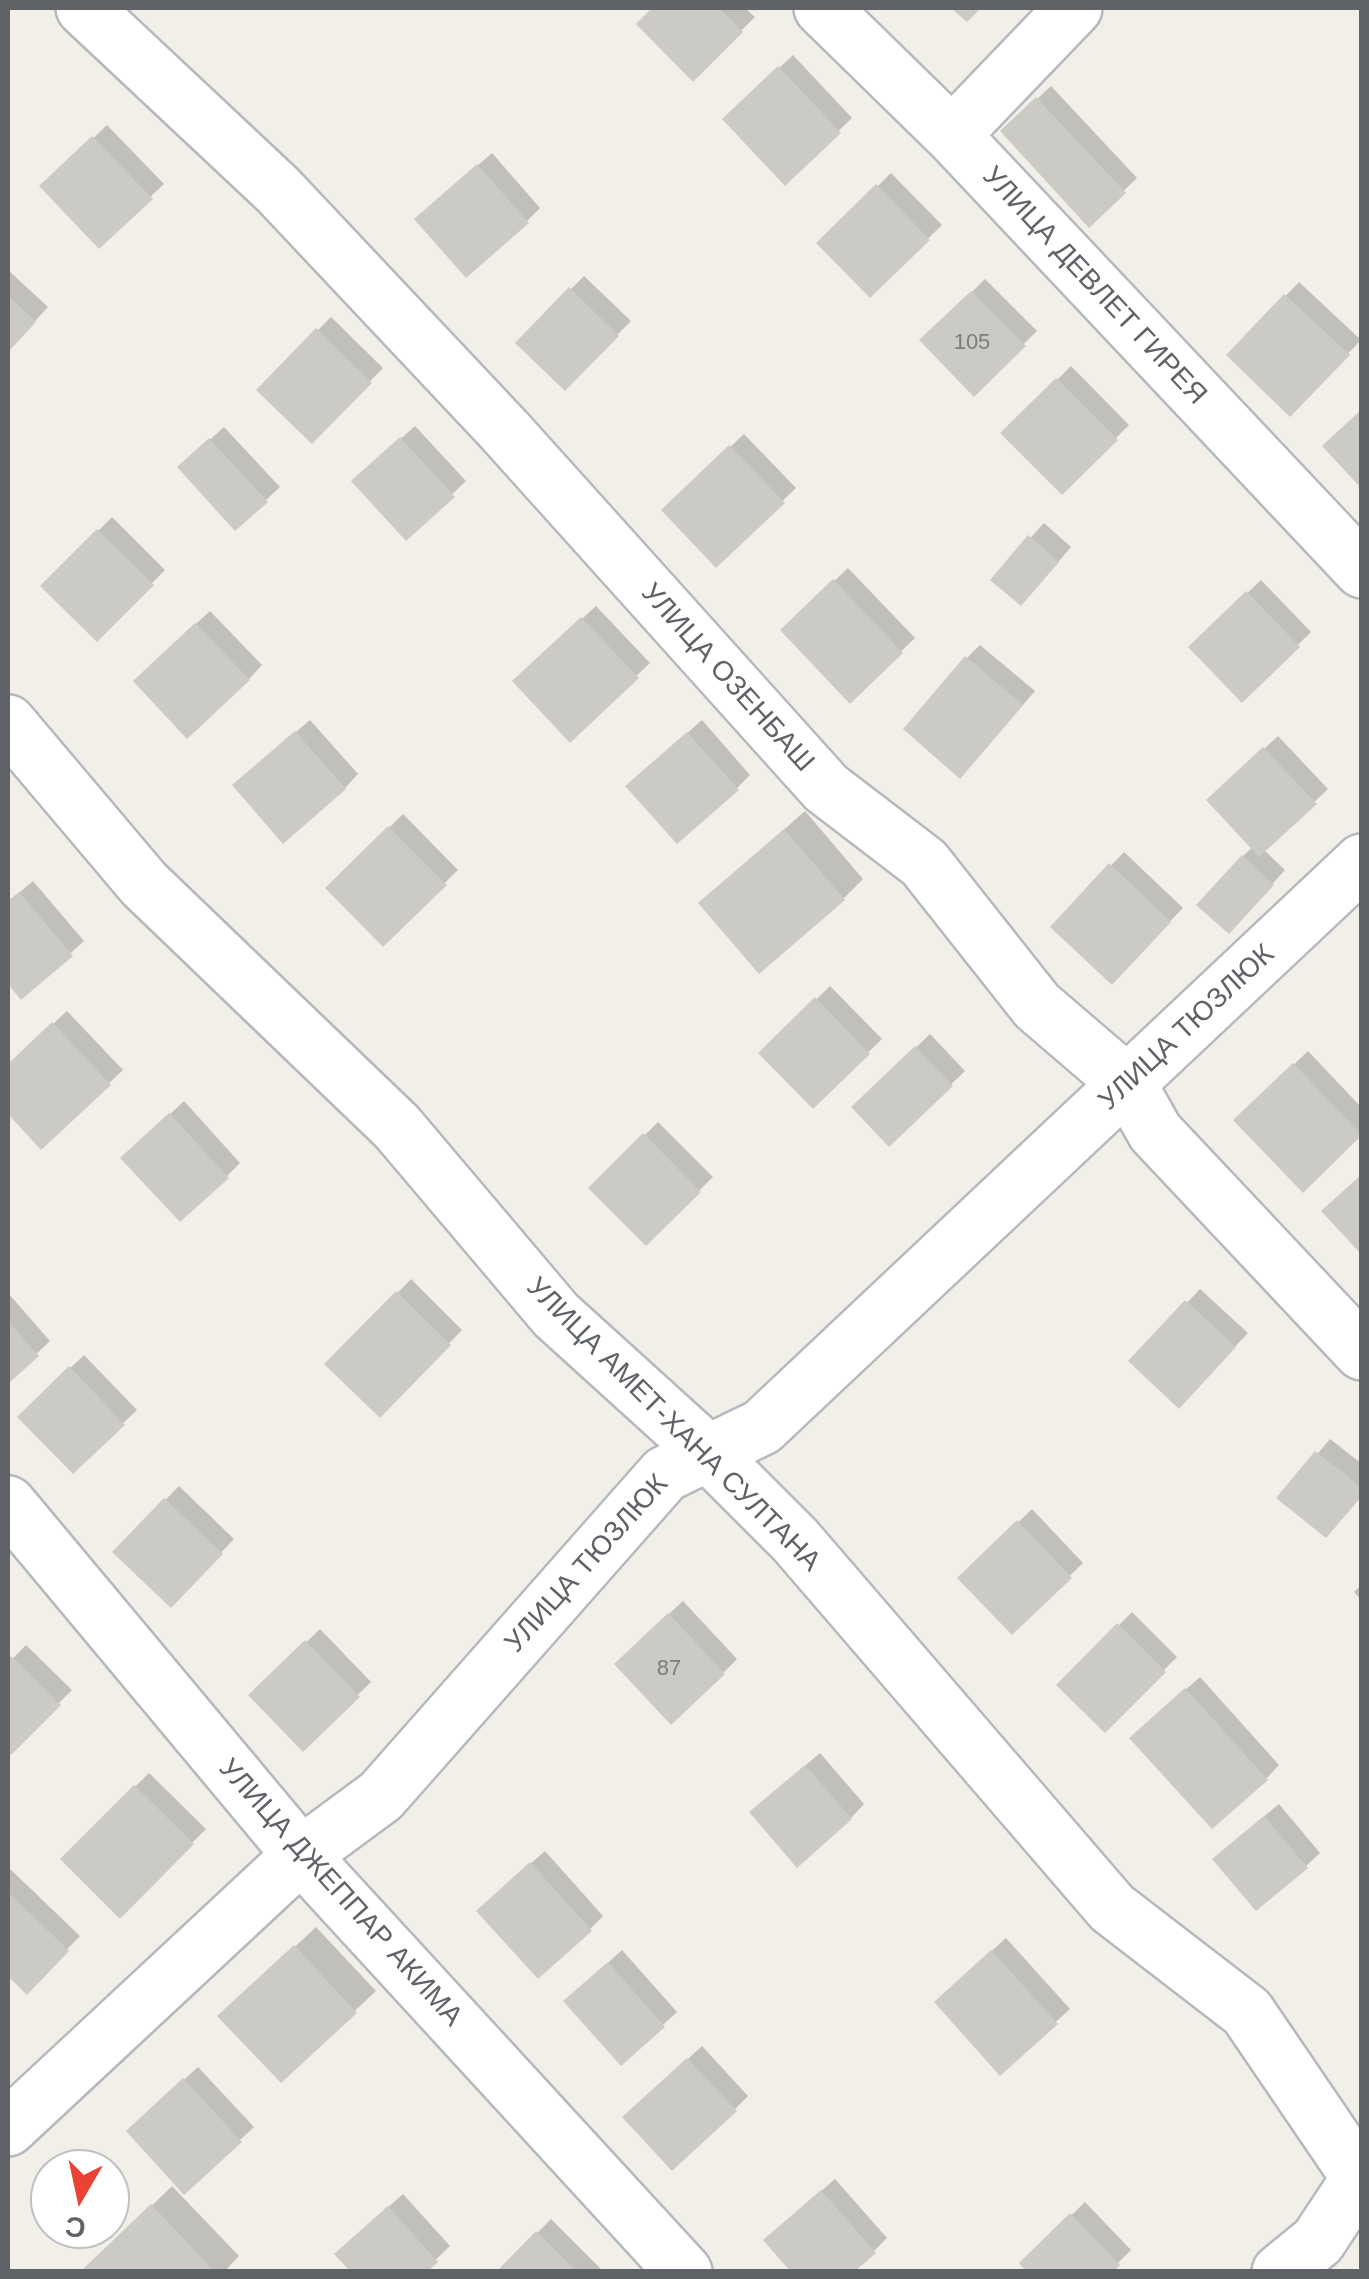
<!DOCTYPE html>
<meta charset="utf-8">
<style>
body{margin:0}
#map{position:relative;width:1369px;height:2279px;overflow:hidden;background:#f1efe8;font-family:Arial,sans-serif}
canvas{display:block}
.frame{position:absolute;inset:0;border:10px solid #5f6368;pointer-events:none}
.north{position:absolute;left:30px;top:2149px;width:100px;height:100px;box-sizing:border-box;background:#fff;border:2px solid #bfc1c3;border-radius:50%;rotate:189deg;font-size:28px;font-weight:700;line-height:40px;text-align:center;color:#5f6368}
.north::after{content:'';display:block;margin:auto;width:35px;height:45px;background:#ea4335;clip-path:polygon(50% 0,100% 100%,50% 72%,0 100%)}
</style>
<div id="map">
<canvas width="1369" height="2279"></canvas>
<div class="frame"></div>
<div class="north">С</div>
</div>
<script>
const g = document.querySelector('canvas').getContext('2d');
g.lineJoin = 'round';
function paint(path, color) { g.fillStyle = color; g.fill(path, 'evenodd'); }
const shape = rows => new Path2D(rows.map(r => 'M' + r).join(''));
function trace(path, color, width, dash) { g.strokeStyle = color; g.lineWidth = width; g.lineCap = dash ? 'butt' : 'round'; g.setLineDash(dash || []); g.stroke(path); }
function drawText(font, color, halo, rows, align = 'center') {
  g.font = font + ' Arial,sans-serif'; g.lineWidth = 9; g.setLineDash([]); g.textBaseline = 'middle'; g.strokeStyle = halo; g.fillStyle = color; for (const [text, x, y, turn = 0] of rows) {
    g.save(); g.translate(x, y); g.rotate((+turn || 0) * Math.PI / 180); g.textAlign = isNaN(turn) ? turn : align; if (halo) g.strokeText(text, 0, 0); g.fillText(text, 0, 0); g.restore();
  }
}
const shadow = shape([
 [656,8,745,8,755,17,693,78,639,24],
 [793,55,852,118,785,182,725,119],
 [1051,86,1137,178,1089,224,1003,131],
 [107,125,164,184,99,245,43,186],
 [492,153,540,208,527,221,431,206],
 [891,173,942,225,870,295,820,243],
 [8,270,48,307,8,350],
 [584,276,631,321,565,388,518,343],
 [985,279,1037,331,974,393,923,340],
 [1299,282,1361,340,1290,414,1229,355],
 [331,317,383,368,312,441,259,390],
 [1071,366,1129,425,1062,492,1004,433],
 [415,426,466,481,406,538,368,468],
 [224,427,280,487,266,500,194,454],
 [744,434,796,488,716,564,678,496],
 [112,517,165,570,97,639,44,586],
 [1044,523,1071,547,1034,590,993,579],
 [848,568,915,638,850,700,783,630],
 [1261,580,1311,632,1242,700,1191,647],
 [596,606,650,663,570,739,529,668],
 [210,611,262,665,249,679,149,667],
 [980,645,1035,691,974,762,967,658],
 [310,720,358,774,345,788,249,772],
 [702,720,750,775,737,788,642,773],
 [1278,736,1328,789,1264,850,1285,870,1242,917,1243,856,1253,847,1223,787],
 [805,811,863,879,843,899,701,903],
 [403,814,458,870,383,943,328,888],
 [1124,852,1183,908,1112,981,1053,926],
 [33,881,84,941,22,997,8,980,8,902],
 [830,986,882,1039,813,1106,761,1053],
 [67,1011,123,1070,41,1147,8,1110,8,1066],
 [930,1034,965,1071,889,1144,854,1107],
 [1308,1051,1362,1108,1362,1134,1303,1190,1236,1120],
 [184,1101,240,1163,227,1176,137,1145],
 [658,1122,713,1177,646,1243,592,1188],
 [411,1279,462,1330,380,1415,328,1364],
 [1200,1289,1248,1333,1179,1405,1132,1361],
 [8,1293,50,1341,8,1381],
 [84,1355,137,1410,73,1471,20,1417],
 [1330,1439,1362,1464,1362,1495,1280,1498],
 [179,1486,234,1539,171,1605,115,1552],
 [1032,1509,1083,1563,1012,1632,961,1578],
 [1362,1584,1362,1601,1354,1592],
 [683,1601,737,1659,724,1672,630,1650],
 [1132,1612,1177,1657,1105,1729,1060,1684],
 [320,1629,371,1682,303,1748,251,1696],
 [26,1645,72,1690,11,1751,8,1748,8,1663],
 [1200,1677,1279,1765,1266,1779,1146,1725],
 [820,1753,864,1804,851,1818,766,1799],
 [149,1773,206,1829,120,1915,63,1859],
 [1279,1804,1320,1853,1306,1866,1228,1846],
 [545,1851,603,1916,590,1929,493,1897],
 [8,1867,80,1936,27,1991,8,1973],
 [316,1927,376,1991,281,2080,241,1997],
 [1006,1938,1070,2009,1001,2072,950,1989],
 [622,1950,677,2012,621,2063,580,1988],
 [702,2046,748,2096,735,2109,639,2104],
 [198,2067,254,2127,240,2140,142,2118],
 [835,2179,887,2238,874,2251,780,2227],
 [172,2186,239,2256,224,2272,84,2272],
 [403,2194,450,2246,423,2272,351,2240],
 [1085,2202,1131,2250,1109,2272,1023,2263],
 [551,2219,604,2272,499,2272]
]);
const building = shape([
 [652,8,719,8,743,32,693,82,636,24],
 [951,8,981,8,967,22],
 [778,66,841,133,785,186,722,119],
 [1036,97,1126,193,1089,228,1000,131],
 [92,136,153,199,99,249,39,186],
 [477,164,529,223,466,278,414,219],
 [876,184,930,240,870,298,816,243],
 [569,287,619,336,565,391,515,343],
 [971,291,1026,346,974,397,919,340],
 [1284,294,1350,355,1290,417,1226,355],
 [8,295,36,322,8,352],
 [316,328,372,383,312,444,256,390],
 [1056,378,1118,440,1062,495,1000,433],
 [1362,409,1362,489,1322,446],
 [400,437,455,497,406,541,351,481],
 [209,438,268,502,235,531,177,467],
 [729,445,785,503,716,568,661,510],
 [97,529,154,585,97,642,40,586],
 [1028,535,1059,562,1021,606,990,580],
 [833,579,903,653,850,704,780,630],
 [1246,591,1300,647,1242,703,1188,647],
 [581,617,639,678,570,743,512,681],
 [195,623,250,680,187,739,133,681],
 [965,656,1023,705,960,779,903,729],
 [295,731,346,789,283,844,232,785],
 [687,732,739,790,677,844,625,786],
 [1263,747,1317,804,1259,857,1206,800],
 [388,826,447,885,383,947,325,888],
 [784,829,845,900,759,974,698,903],
 [1242,855,1274,885,1229,934,1196,905],
 [1109,863,1171,922,1112,985,1050,927],
 [19,892,73,956,21,1000,8,984,8,901],
 [815,997,870,1054,813,1109,758,1053],
 [52,1022,111,1085,41,1150,8,1114,8,1064],
 [915,1046,953,1086,889,1147,851,1107],
 [1293,1063,1362,1135,1303,1193,1233,1120],
 [169,1113,229,1178,180,1222,120,1158],
 [643,1133,701,1192,646,1246,588,1188],
 [1362,1174,1362,1255,1321,1211],
 [396,1291,451,1345,380,1418,324,1364],
 [1185,1300,1236,1347,1179,1409,1128,1361],
 [8,1321,39,1356,8,1384],
 [69,1366,125,1425,73,1474,17,1417],
 [1315,1451,1362,1488,1362,1496,1326,1538,1276,1498],
 [164,1498,223,1554,171,1608,112,1552],
 [1017,1520,1072,1578,1012,1635,957,1578],
 [668,1613,725,1674,671,1725,614,1664],
 [1117,1623,1166,1672,1105,1733,1056,1685],
 [305,1640,360,1697,303,1752,248,1695],
 [11,1656,61,1705,11,1755,8,1751,8,1660],
 [1185,1688,1268,1780,1212,1829,1129,1738],
 [805,1765,852,1819,797,1868,749,1812],
 [134,1785,194,1844,120,1919,60,1859],
 [1264,1816,1308,1868,1256,1911,1212,1859],
 [530,1862,592,1931,538,1979,476,1911],
 [8,1892,69,1951,27,1995,8,1976],
 [294,1945,357,2013,281,2083,217,2016],
 [991,1950,1058,2024,1000,2076,934,2002],
 [608,1962,665,2027,621,2066,563,2001],
 [687,2058,737,2111,672,2171,622,2117],
 [183,2078,242,2142,184,2195,126,2131],
 [821,2190,876,2253,854,2272,791,2272,763,2240],
 [151,2204,215,2272,80,2272],
 [388,2206,438,2262,427,2272,351,2272,334,2254],
 [1070,2213,1120,2265,1113,2272,1027,2272,1019,2263],
 [536,2231,577,2272,496,2272]
]);
const minor = shape([
 [84,8,278,190,504,430,826,788,924,863,1037,1006,1128,1084,1155,1132,1362,1352],
 [822,8,952,135,1362,570],
 [952,135,1074,8],
 [8,723,144,884,397,1127,556,1315,707,1452,795,1540,1112,1908,1247,2012,1362,2181],
 [8,1504,301,1855,684,2272],
 [8,2128,301,1855,381,1796,665,1474,762,1427,1362,862],
 [1280,2272,1318,2241,1359,2179]
]);
const numberNames = [
 ["105",972,343],
 ["87",669,1669]
];
const streetNames = [
 ["УЛИЦА ДЕВЛЕТ ГИРЕЯ",1094,286,47],
 ["УЛИЦА ОЗЕНБАШ",727,678,48],
 ["УЛИЦА ТЮЗЛЮК",1187,1028,-43],
 ["УЛИЦА АМЕТ-ХАНА СУЛТАНА",673,1425,45],
 ["УЛИЦА ТЮЗЛЮК",587,1564,-48],
 ["УЛИЦА ДЖЕППАР АКИМА",340,1893,48]
];
paint(shadow, '#0003');
paint(building, '#cccac5');
trace(minor, '#b5b8bc', 60);
trace(minor, '#fff', 55);
drawText('22px', '#7a7d7f', null, numberNames);
drawText('28px', '#5f6368', '#fff', streetNames);
</script>
